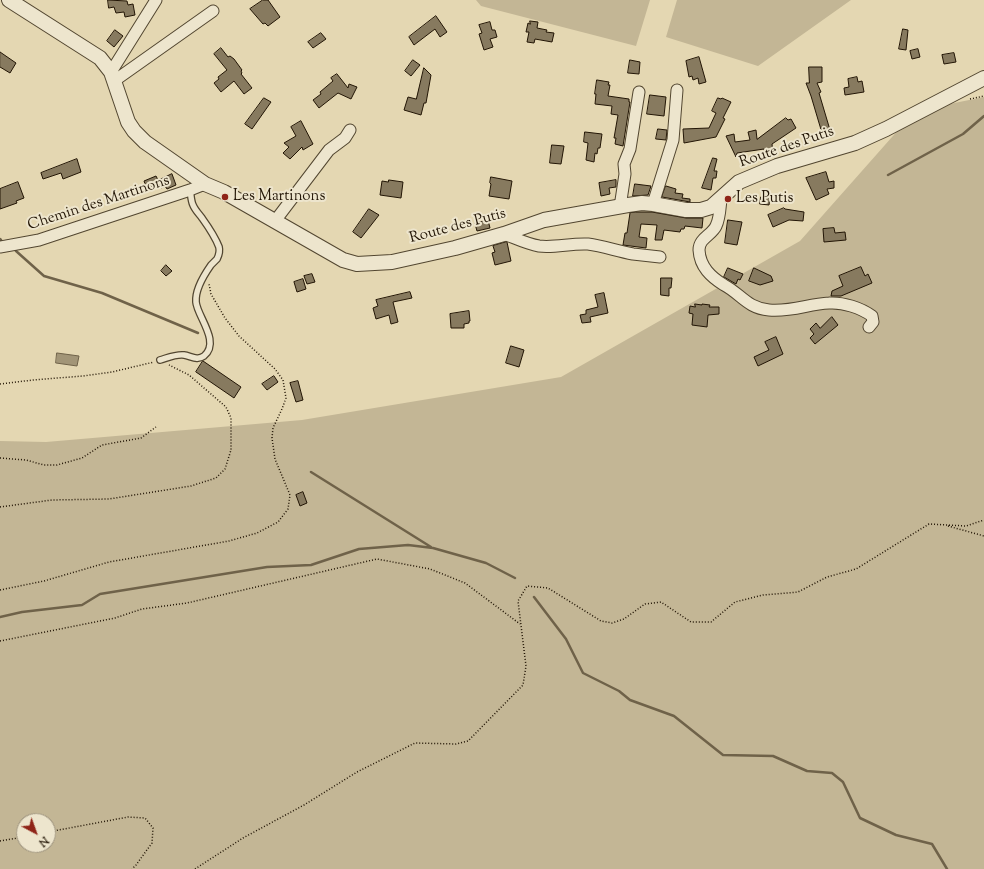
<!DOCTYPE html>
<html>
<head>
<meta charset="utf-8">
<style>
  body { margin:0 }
  #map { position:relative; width:984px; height:869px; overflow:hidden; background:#e4d7b2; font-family:"Sorts Mill Goudy",serif }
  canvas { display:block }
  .north { position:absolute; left:16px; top:813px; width:40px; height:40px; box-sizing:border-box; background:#ede5cd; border:1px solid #9c927d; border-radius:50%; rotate:139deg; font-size:11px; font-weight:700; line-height:16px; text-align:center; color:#221505 }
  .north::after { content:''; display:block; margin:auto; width:14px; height:18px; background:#8f2418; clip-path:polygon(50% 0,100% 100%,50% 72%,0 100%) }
</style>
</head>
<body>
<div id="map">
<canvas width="984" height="869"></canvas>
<div class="north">N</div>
</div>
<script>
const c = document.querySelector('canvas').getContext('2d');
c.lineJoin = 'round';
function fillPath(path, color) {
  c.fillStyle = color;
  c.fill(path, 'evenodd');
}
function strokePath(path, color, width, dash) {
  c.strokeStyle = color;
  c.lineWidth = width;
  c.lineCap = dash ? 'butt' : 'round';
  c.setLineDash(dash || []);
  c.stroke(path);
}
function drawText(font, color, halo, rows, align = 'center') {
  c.font = font + ' "Sorts Mill Goudy",serif';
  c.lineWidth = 4;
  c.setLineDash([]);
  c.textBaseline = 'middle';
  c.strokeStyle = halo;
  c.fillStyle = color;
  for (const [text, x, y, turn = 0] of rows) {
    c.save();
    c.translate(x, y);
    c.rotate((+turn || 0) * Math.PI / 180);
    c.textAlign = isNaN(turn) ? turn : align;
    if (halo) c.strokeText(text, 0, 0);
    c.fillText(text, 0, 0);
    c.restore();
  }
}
const green = new Path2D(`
  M476,0H650L636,46L481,6Z
  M677,0H851L758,66L666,37Z
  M984,97V869H0V441L46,442L302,420L561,377L800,241L915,111ZM24,821H48V845H24Z`);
const water = new Path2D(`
  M57,353L79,356L77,366L56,363Z`);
const stream = new Path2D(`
  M888,175L963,134L984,116
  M0,239L1,240
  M16,251L44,276L102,293L198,333
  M311,472L431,547
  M534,597L566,639L583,673L619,691L630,700L674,716L723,755L773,756L807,771L832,773L843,782L860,818L896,835L932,844L947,869
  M0,617L22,612L82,605L100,594L267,567L311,565L359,549L408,545L433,548L486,563L515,578`);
const building = new Path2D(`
  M108,0L127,1L128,5L133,4L135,15L125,17L124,12L116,13L114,7L109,8Z
  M263,0H268L280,17L268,26L265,23L263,24L250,9Z
  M436,16L447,32L440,37L435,29L414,45L409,37Z
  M530,21L538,22L537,28L547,30L546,32L554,33L552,42L535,39L534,43L527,42L529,32H526L528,23L530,24Z
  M490,22L492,30H495L497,37L490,39L493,47L484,50L479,34L482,33L479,25Z
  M903,29L908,30L906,50L899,49Z
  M115,30L123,36L114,47L107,41Z
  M321,33L326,39L313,48L308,42Z
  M221,48L228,57L230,56L234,59L242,70L241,71L242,73L241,74L252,88L244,94L234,81L221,92L214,83L219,79L218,77L227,70L214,54Z
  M918,49L920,57L912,59L910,51Z
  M0,52L16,63L10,73L0,67Z
  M954,53L956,62L944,64L942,55Z
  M699,57L706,82L699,84L698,78L693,80L692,76L689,77L686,61Z
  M413,60L420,65L411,76L405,71Z
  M630,60L640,62L639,74L628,73Z
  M809,67H822V82L817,83L821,92L819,93L830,130L822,133L811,96L806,83H809Z
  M424,68L431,75L426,103H424L421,115L404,110L408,97L416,99Z
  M337,74L348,88L349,84L357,87L351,99L338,93L319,108L313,100L321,94L320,92L333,81L331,78Z
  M857,77L858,82L862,81L864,92L845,95L844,88L849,87L848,79Z
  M597,80L609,82L608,85H610L608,96L629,99V102H630L623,146L615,144L616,138H614L618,115L611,114L612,106L595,104L596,94H595Z
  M650,95L666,97L664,116L647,114Z
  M264,98L271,102L252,129L245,124Z
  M718,98L721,99L722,98L731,102L723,118L725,119L716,137L684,143L683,129L709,128L716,113L712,111Z
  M786,118L788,120L791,119L796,128L772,144L773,154L765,155L764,149L737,153L736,157L726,136L734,134L735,142L750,140L748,132L756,130L757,139Z
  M301,121L313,144L303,150L302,147L290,159L283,153L289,147L284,143L296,136L291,127Z
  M658,129L667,130L666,140L656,139Z
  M585,132L602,134L600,148H598L597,154L595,153L594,162L586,160L588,143L584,142Z
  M552,145L564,146L561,164L550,163Z
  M713,158L717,159L714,171H717L716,178H713L711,190L702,188Z
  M77,159L81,172L63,179L61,173L43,179L41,173Z
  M826,172L829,182L834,181V188L827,189L829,194L816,200L806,178Z
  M172,174L176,185L167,189L165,186L161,188L159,184L147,189L144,181L156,176L158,180Z
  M491,177L512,181L509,199L489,196L491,184L490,183Z
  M389,180L403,182L401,198L380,195L382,181L388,182Z
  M616,180V187L609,188L610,194L601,196L599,183Z
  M18,182L24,198L16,201L17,203L0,209V189Z
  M635,184L651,186L648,195L633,196Z
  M666,186L676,189L675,193L683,194L682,198L690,199V202L662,197Z
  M761,197L770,198L769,205L760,204Z
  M784,208L785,209L804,212L803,221L789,220L773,227L768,215Z
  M369,209L379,215L361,238L353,232Z
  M636,212H652L686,218H703L702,228L685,226L684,229H681L680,232L664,230L662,240H655L657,225L641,224L639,237L647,238L646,248L623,245L625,233H627L630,213Z
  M488,220L490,228L477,231L475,224Z
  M728,220L742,222L737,245L725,243Z
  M834,228L835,233L845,232L846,240L824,242L823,229Z
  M507,242L511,261L495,265L492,253L495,252L493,246Z
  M166,265L172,271L166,276L161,271Z
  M861,267L865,276L868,274L872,283L841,296H831L832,291L843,286L839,276Z
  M728,268L743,274L740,280L738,279L736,284L724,277Z
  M754,268L771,276L773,281L760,285L749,281Z
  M312,274L315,282L307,284L304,276Z
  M661,278H672L671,288H669V296L661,295Z
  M303,279L306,289L297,292L294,282Z
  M410,292L412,298L393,302L398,322L391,324L389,315L376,319L373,308L378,306L376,300Z
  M604,293L608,313L590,317L591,322L582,323L580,315L586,314V310L598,307L595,295Z
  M695,304L702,305V304L710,305L709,307H719V314L708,315L707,327L692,325L693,314L689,313L690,306L695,307Z
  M469,311L470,321H469V323L464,324V328H451L450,314Z
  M832,317L838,325L815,344L810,338L814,334L810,329L816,323L820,328Z
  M776,337L783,354L758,366L754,357L769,350L765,342Z
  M511,346L524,350L519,367L506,363Z
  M203,361L241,387L234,398L196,372Z
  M274,376L278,382L267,390L262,384Z
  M298,381L303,400L296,402L290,383Z
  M303,492L307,503L300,506L296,495Z`);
const path = new Path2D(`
  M970,99L984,96
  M0,384L33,380L83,376L112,372L154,362
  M0,458L26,460L44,465H57L82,458L102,445L141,438L156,427
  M0,507L52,500L109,499L191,486L216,478L225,469L231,450V418L226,407L189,375L169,365
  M948,526L984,536
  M0,590L44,581L109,562L229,541L257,533L278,522L288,509L290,495L275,459L272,438L273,428L282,409L286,398L283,380L275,369L239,336L225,318L211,294L209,284
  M0,641L115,618L142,609L187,603L377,559L430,569L465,583L520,624
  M48,832L128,817L145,818L153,828L152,843L136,865L132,869
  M0,841L24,837
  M195,869L243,838L304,805L357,772L415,743L456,744L468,741L523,685L526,666L518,601L527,586L548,588L601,621L612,623L624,619L645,604L661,602L691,622H711L735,602L763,595L798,592L827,577L856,569L929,524L966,526L984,520`);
const service = new Path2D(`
  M160,360C167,358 176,354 184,355C191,356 197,361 204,356C221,342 197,316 196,302C195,290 204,275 211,265C213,263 215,261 217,259C219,255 220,251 219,247C216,239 207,225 202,218C199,214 195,210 193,205C191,201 191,195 190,190`);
const minor = new Path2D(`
  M111,72L156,0
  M114,81L213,11
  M721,199C720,207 720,218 716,226C712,235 699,238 699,250C700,267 711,277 724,285C741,294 747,308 769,310C792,312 808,304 829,303C843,302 861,308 872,316L873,322L869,327
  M653,204L673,140L677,90
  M620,207L625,174L624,164L630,149L639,92
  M275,221L329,150L345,138L350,130
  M504,234C515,238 527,244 539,246C555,248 571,243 588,244C603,246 617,251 633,254C642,255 651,256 660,257
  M0,247L39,240L190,190L205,184`);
const tertiary = new Path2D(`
  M9,0L100,58L111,72L128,122L134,131L145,142L205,184L224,192L343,260L357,264L392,262L455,248L504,234L544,220L628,205L642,203L653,204L686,210H701L711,207L739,182L777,166L855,143L886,129L984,78`);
const markers = [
  [225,197,4,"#8f2418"],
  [728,199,4,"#8f2418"]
];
const streetNames = [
  ["Route des Putis",787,148,-19],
  ["Chemin des Martinons",99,204,-18],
  ["Route des Putis",458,227,-15]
];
const poiNames = [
  ["Les Martinons",233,197],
  ["Les Putis",736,199]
];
fillPath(green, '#c3b695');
fillPath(water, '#a29577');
strokePath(water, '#6f6249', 1);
strokePath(stream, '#6f6249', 2.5);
fillPath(building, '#877a5f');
strokePath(building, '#221505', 1);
strokePath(service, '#524630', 8);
strokePath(minor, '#524630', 13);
strokePath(tertiary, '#524630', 16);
strokePath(path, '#221505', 1.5, [1, 2]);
strokePath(service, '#ede5cd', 5.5);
strokePath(minor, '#ede5cd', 11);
strokePath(tertiary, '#ede5cd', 14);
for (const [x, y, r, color] of markers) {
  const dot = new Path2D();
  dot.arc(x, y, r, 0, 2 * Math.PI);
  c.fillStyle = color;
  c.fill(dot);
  strokePath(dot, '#ede5cd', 1.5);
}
drawText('15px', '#221505', '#ede5cd', streetNames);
drawText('15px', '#221505', '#ede5cd', poiNames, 'left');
</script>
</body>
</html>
